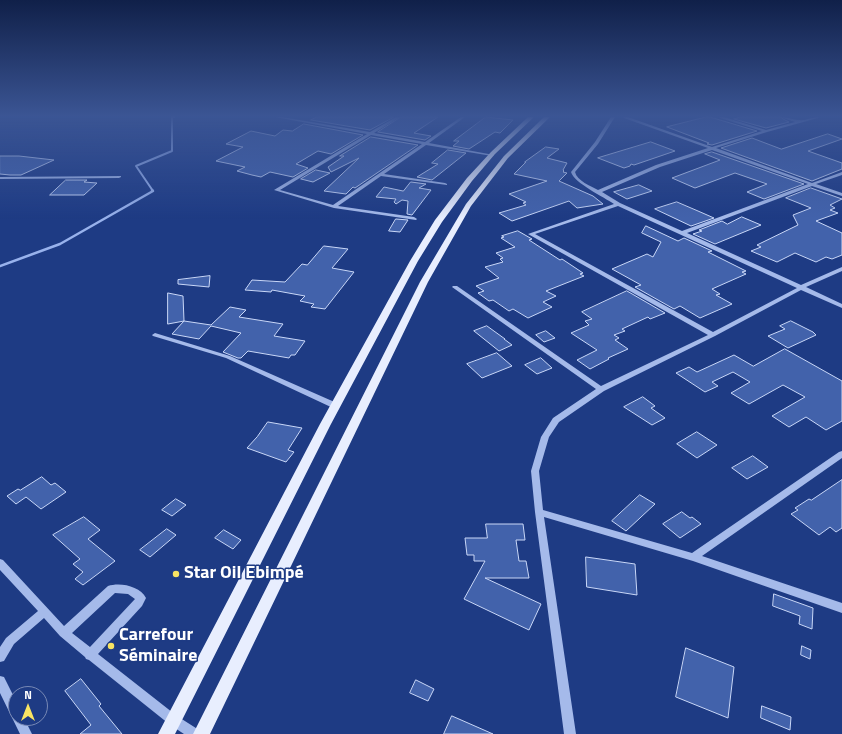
<!DOCTYPE html>
<html>
<head>
<meta charset="utf-8">
<style>
  body { margin:0 }
  #map { position:relative; width:842px; height:734px; overflow:hidden; background:#1e3b84; font-family:"Titillium Web",sans-serif }
  canvas { display:block }
  .north { position:absolute; left:8px; top:686px; width:40px; height:40px; box-sizing:border-box; background:#1e3b84; border:1px solid #7889b5; border-radius:50%; rotate:0deg; font-size:11px; font-weight:700; line-height:16px; text-align:center; color:#fff }
  .north::after { content:''; display:block; margin:auto; width:14px; height:18px; background:#f9e463; clip-path:polygon(50% 0,100% 100%,50% 72%,0 100%) }
</style>
</head>
<body>
<div id="map">
<canvas width="842" height="734"></canvas>
<div class="north">N</div>
</div>
<script>
const c = document.querySelector('canvas').getContext('2d');
c.lineJoin = 'round';
function strokePath(path, color, width, dash) {
  c.strokeStyle = color;
  c.lineWidth = width;
  c.lineCap = dash ? 'butt' : 'round';
  c.setLineDash(dash || []);
  c.stroke(path);
}
function fillPath(path, color) {
  c.fillStyle = color;
  c.fill(path, 'evenodd');
}
function drawText(font, color, halo, rows, align = 'center') {
  c.font = font + ' "Titillium Web",sans-serif';
  c.lineWidth = 3;
  c.setLineDash([]);
  c.textBaseline = 'middle';
  c.strokeStyle = halo;
  c.fillStyle = color;
  for (const [text, x, y, turn = 0] of rows) {
    c.save();
    c.translate(x, y);
    c.rotate((+turn || 0) * Math.PI / 180);
    c.textAlign = isNaN(turn) ? turn : align;
    if (halo) c.strokeText(text, 0, 0);
    c.fillText(text, 0, 0);
    c.restore();
  }
}
const streamFar1 = new Path2D(`
  M153,191L136,166L172,151V117H174`);
const stream = new Path2D(`
  M0,266L60,244L153,191L152,190`);
const building = new Path2D(`
  M317,117H394L370,130L311,120Z
  M401,117H438L414,133L431,136L425,140L378,132Z
  M486,117L513,120L500,133L495,132L469,149L453,146L459,141H454Z
  M706,117H710L757,131L712,145L707,144L709,143L667,127Z
  M741,117H781L783,119L789,122L766,128L734,119Z
  M304,124L363,135L331,154L318,151L296,164L308,168L293,177L270,172L261,177L252,175L237,171L245,167L216,161L243,147L226,144L251,131L275,136L283,130L292,131Z
  M828,134L842,139L808,151L842,163V169L812,181L721,148L752,138L781,149Z
  M371,137L418,145L355,188L353,187L346,194L324,191L359,158L331,172L328,167L344,156H340Z
  M651,142L675,151L634,165L631,164L630,166L624,168L598,158Z
  M546,147L559,149L547,158L567,163L563,170L564,171L563,172L567,173L559,181L593,196L603,204L577,208L569,201L512,221L499,213L526,205L523,203L526,202L509,194L547,181L514,174L526,162H525Z
  M448,150L466,153L432,180L417,177L438,164L432,163Z
  M712,152L804,184L764,199L747,192L767,184L735,173L695,188L672,178L720,160L705,154Z
  M0,156H19L54,160L21,175H10L0,174Z
  M316,170L330,173L313,182L301,179Z
  M66,180H87L84,182L97,183L84,195H50Z
  M411,182L426,184L419,188L431,190L412,215L407,214L408,201L402,200L396,204L394,202L396,199L376,197L384,187L403,191Z
  M639,185L652,191L627,199L614,192Z
  M811,188L842,199L830,205L835,208L830,210L838,213L816,221L842,233V255L832,259L826,257L816,262L795,253L777,262L751,251L761,247L757,245L798,225L793,215L811,208L786,198Z
  M677,202L698,211L714,218L691,226L655,209Z
  M742,217L761,225L715,244L693,234L702,231L699,230L722,221L727,224Z
  M396,219L408,220L400,232L389,231Z
  M646,226L678,241L684,238L712,251L708,252L746,271L742,272L746,274L712,289L720,294L716,295L732,304L700,318L680,306L674,309L635,287L641,285L612,269L647,254L653,257L661,242L642,233Z
  M518,231L532,239L529,240L560,260L562,259L583,273L580,274L584,276L546,291L556,296L543,302L552,307L528,318L513,309L509,311L493,300L489,301L478,293L484,291L476,286L499,278L485,267L503,262L500,259L503,258L496,253L515,247L501,238L504,237L502,236Z
  M324,246L348,249L332,268L354,272L325,309L311,307L314,304L300,301L305,296L272,290L271,292L245,290L252,280L285,282L302,264L307,265Z
  M210,276L209,287L178,284V280Z
  M627,291L665,313L650,319L648,317L622,329L625,331L614,335L619,338L615,340L628,349L608,358L609,359L590,369L577,360L597,350L571,333L589,325L585,321L592,319L582,312Z
  M168,293L183,296L184,321L211,325L230,307L246,310L239,317L283,324L274,336L305,341L295,355H291L289,358L248,351L241,358H238L223,352L241,333L211,326L199,339L172,334L184,321L168,324Z
  M791,321L813,332L816,335L788,348L768,336L785,329L780,326Z
  M487,326L505,339H504L512,345L499,351L474,331Z
  M546,331L555,338L544,342L536,335Z
  M785,349L842,381V421L826,430L806,417L789,427L772,416L805,397L783,385L749,404L731,393L750,382L733,372L712,382L718,386L705,392L676,373L689,367L697,372L734,355L753,366Z
  M497,353L512,366L482,378L467,364Z
  M541,358L552,368L537,374L525,365Z
  M643,397L655,406L651,408L665,418L652,425L624,407Z
  M268,422L302,428L288,450L294,452L286,462L247,448L257,437Z
  M697,432L717,445L697,458L677,444Z
  M753,456L768,467L747,479L732,468Z
  M42,477L51,485L55,483L66,492L41,509L26,497L16,504L7,496L18,489L20,490Z
  M842,480V528L836,532L830,527L819,535L791,514L798,510L795,508L809,499L811,500Z
  M640,495L655,504L626,531L612,521Z
  M176,499L186,505L172,516L162,510Z
  M682,512L690,518L692,517L701,524L680,538L663,524Z
  M84,517L100,530L88,539L115,561L83,585L75,579L83,572L73,564L80,559L53,535Z
  M486,524H523L525,540H516L519,561H526L529,578H485L541,604L529,630L464,599L485,561H474V555H467L465,538H487Z
  M167,529L176,535L150,557L140,550Z
  M224,530L241,540L233,549L215,538Z
  M586,557L635,564L637,595L587,587Z
  M774,594L813,608L812,629L799,624L800,616L773,606Z
  M802,646L811,650L810,659L801,655Z
  M686,648L734,667L728,718L676,697Z
  M81,679L101,704L99,706L122,734H80L91,725L65,691Z
  M416,680L434,689L428,701L410,693Z
  M762,706L791,717L790,730L761,718Z
  M452,716L493,734H444Z`);
const minor = new Path2D(`
  M275,117H282L370,132L396,117H400L374,133L425,142L461,117H465L429,143L494,155L492,156L426,145L384,174L445,183L447,184V185L381,176L338,206L414,217L417,219L416,220L334,208L274,190L367,134ZM371,135L422,144L333,205L280,190Z
  M611,117H615L598,144L575,172C577,181 591,186 598,190L656,165L708,148L624,118L623,117H628L712,147L762,131L720,118L719,117H724L766,130L795,122L783,118L782,117C788,117 793,120 799,120C805,121 812,117 819,117L818,118L767,132L716,148L812,183L842,172V175L816,184L842,193V196L812,186L687,233L801,285L842,267V271L806,287L842,304V308L801,290L715,336L604,391L559,422L549,437L539,471L543,510L692,553L839,452L842,451V458L702,556L842,603V613L693,561L544,517L576,734H564L535,512L531,471L541,437L553,418L596,389L452,287L453,286H457L601,386L708,335L528,234L614,204C604,197 574,183 571,172L595,142ZM712,150L808,184L682,231L620,203L602,192L660,167ZM618,206L797,288L713,332L535,234Z
  M121,176V177L119,178L0,179V177Z
  M155,333L230,356L339,404L340,406L336,408H333L226,358L153,336L152,335Z
  M0,559L3,560L64,626L108,586C120,582 140,586 146,598L142,606L98,654L177,716L199,730L201,734H184L169,724L89,660L86,659L85,657L60,636L44,618L14,644L4,661L0,662V647L6,638L38,611L0,570ZM115,593L128,594L135,599L90,647L72,633Z
  M0,676L4,677L16,701V718H24L32,734H20L0,693Z`);
const major = new Path2D(`
  M528,117H534L495,154L472,181L442,222L418,261L331,424L175,734H158L320,424L410,261L435,220L467,178L491,152Z
  M544,117H550L508,158L471,206L428,282L210,734H193L420,282L466,204L504,156Z`);
const markers = [
  [176,574,4,"#f9e463"],
  [111,646,4,"#f9e463"]
];
const nearPoinames = [
  ["Star Oil Ebimpé",184,574],
  ["Carrefour",119,636],
  ["Séminaire",119,657]
];
strokePath(streamFar1, '#98b2ec', 2);
strokePath(stream, '#98b2ec', 2.5);
fillPath(building, '#4262ab');
strokePath(building, '#c9d7f7', 1);
fillPath(minor, '#a5baea');
fillPath(major, '#e8eefe');
const sky = c.createLinearGradient(0, 0, 0, 219);
sky.addColorStop(0, '#102049');
sky.addColorStop(0.53, '#3b5594');
sky.addColorStop(1, '#3b559400');
c.fillStyle = sky;
c.fillRect(0, 0, 842, 219);
for (const [x, y, r, color] of markers) {
  const dot = new Path2D();
  dot.arc(x, y, r, 0, 2 * Math.PI);
  c.fillStyle = color;
  c.fill(dot);
  strokePath(dot, '#1e3b84', 1.5);
}
drawText('bold 18px', '#fff', '#1e3b84', nearPoinames, 'left');
</script>
</body>
</html>
